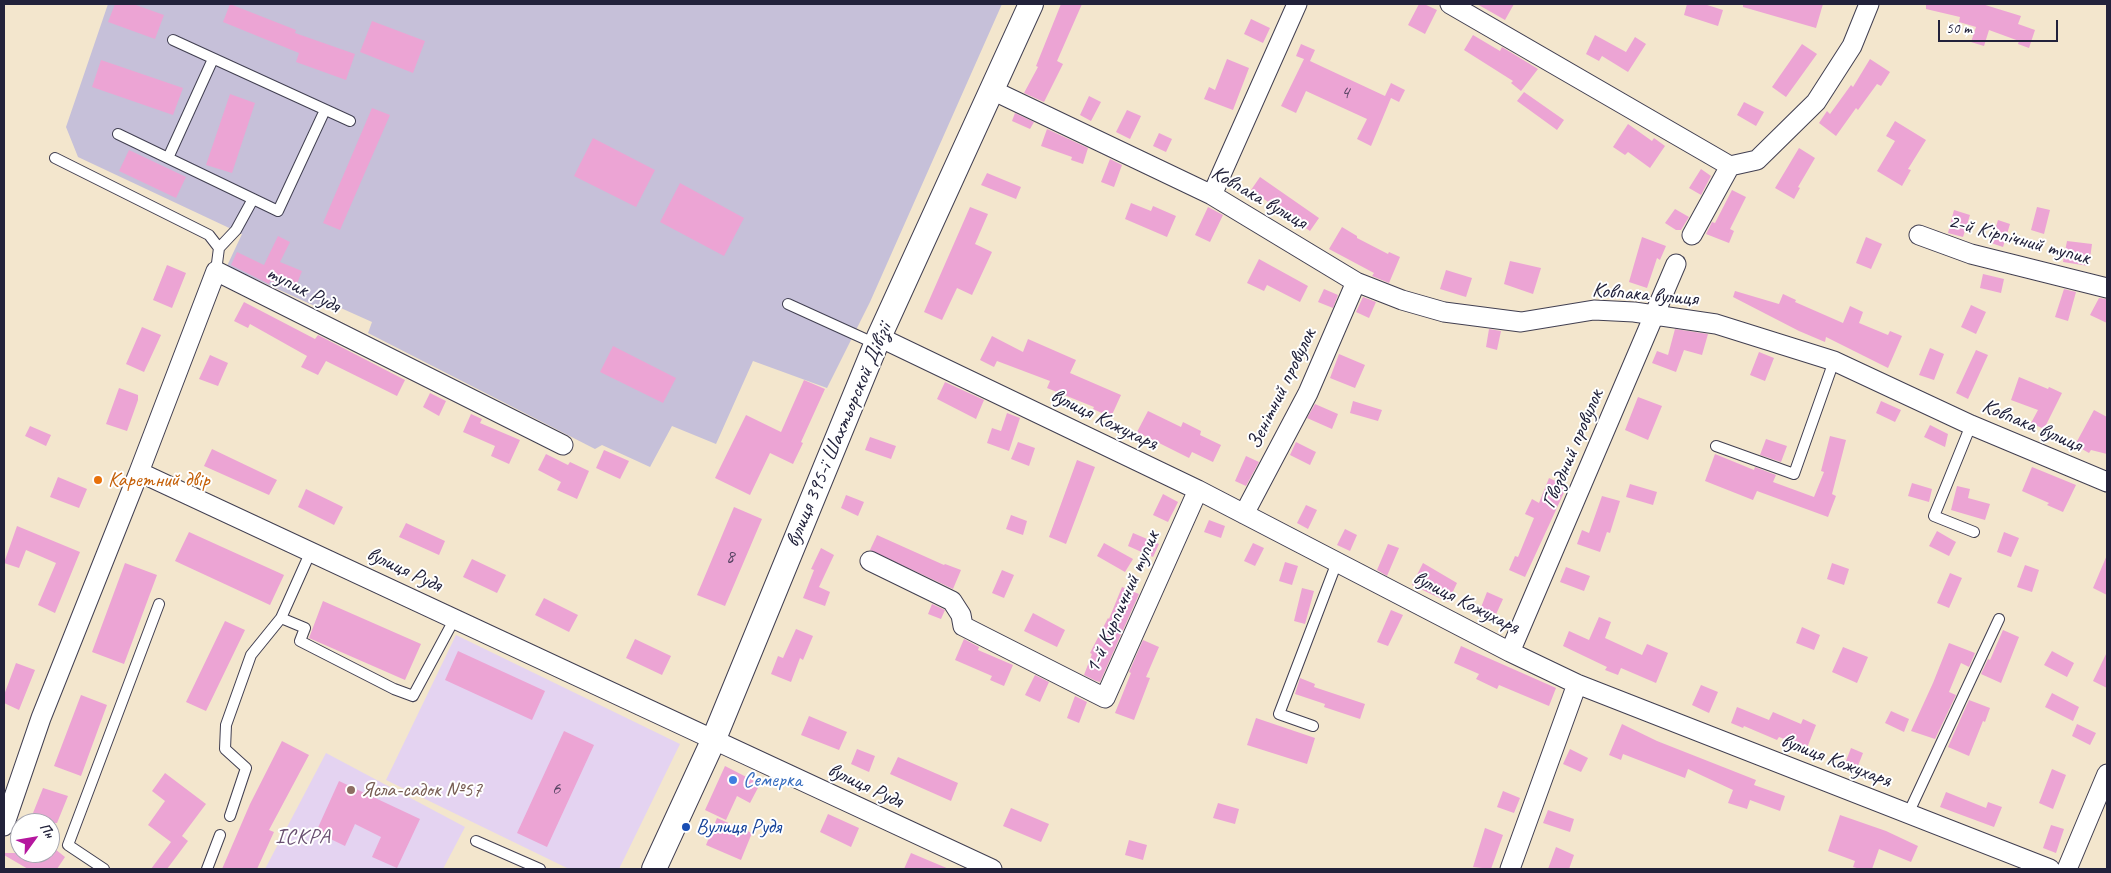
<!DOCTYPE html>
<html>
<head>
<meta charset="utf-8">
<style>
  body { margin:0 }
  #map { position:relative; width:2111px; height:873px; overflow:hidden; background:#f3e6cd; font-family:Caveat,sans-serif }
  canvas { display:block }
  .frame { position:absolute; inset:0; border:5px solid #22223b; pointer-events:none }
  .north { position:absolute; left:10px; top:813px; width:50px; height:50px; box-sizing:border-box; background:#fff; border:1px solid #a7a7b1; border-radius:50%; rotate:58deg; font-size:14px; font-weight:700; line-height:20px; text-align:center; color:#22223b }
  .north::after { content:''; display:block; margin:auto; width:18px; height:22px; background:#b5179e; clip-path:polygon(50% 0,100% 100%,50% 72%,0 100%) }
  .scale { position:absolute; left:1938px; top:20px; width:120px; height:22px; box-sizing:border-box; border:2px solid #22223b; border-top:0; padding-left:6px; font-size:15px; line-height:18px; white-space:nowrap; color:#22223b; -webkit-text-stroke:4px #fff; paint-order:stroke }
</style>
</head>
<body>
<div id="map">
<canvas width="2111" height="873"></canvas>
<div class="frame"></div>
<div class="north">Пн</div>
<div class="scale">50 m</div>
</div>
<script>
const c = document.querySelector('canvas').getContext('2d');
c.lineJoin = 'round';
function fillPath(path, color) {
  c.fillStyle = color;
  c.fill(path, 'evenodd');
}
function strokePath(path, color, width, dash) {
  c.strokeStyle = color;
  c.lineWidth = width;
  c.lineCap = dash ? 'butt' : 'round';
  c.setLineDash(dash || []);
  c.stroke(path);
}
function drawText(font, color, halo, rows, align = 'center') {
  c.font = font + ' Caveat,sans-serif';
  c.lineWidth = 4;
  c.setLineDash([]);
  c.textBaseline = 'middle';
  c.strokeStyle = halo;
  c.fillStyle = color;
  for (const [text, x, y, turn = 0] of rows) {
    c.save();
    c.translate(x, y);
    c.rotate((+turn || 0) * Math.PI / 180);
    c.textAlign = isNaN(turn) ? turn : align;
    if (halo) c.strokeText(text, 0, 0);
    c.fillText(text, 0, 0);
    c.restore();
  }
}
const built = new Path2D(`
  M456,635L680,744L619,869H569L386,780Z
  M326,753L465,827L443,869H265Z`);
const industrial = new Path2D(`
  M108,4H1002L870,302L827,388L753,361L716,444L672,426L650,467L602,445L595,449L368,333L372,322L323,300L319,308L227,266L242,234L78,157L66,127Z`);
const building = new Path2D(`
  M115,4H133L164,15L155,39L108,22Z
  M230,4L296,30L295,33L355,54L346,80L296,62L299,53L223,22Z
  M1061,4H1082L1057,61L1063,64L1044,102L1024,93L1038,67L1036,66Z
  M1419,4H1424L1437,10L1425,34L1408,25Z
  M1477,4H1514L1505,20Z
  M1687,4H1704L1723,10L1718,26L1684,15Z
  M1743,4H1823L1816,28L1743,7Z
  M1926,4H1982L2021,16L2018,24L2035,30L2029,48L2018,44L2019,41L1989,30L1984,46L1971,42L1976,27L1959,22L1960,17L1926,9Z
  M1251,19L1270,28L1263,43L1244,34Z
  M372,21L425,41L413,73L360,52Z
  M1473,35L1500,51L1502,47L1538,69L1521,91L1511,83L1513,81L1464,50Z
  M1595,35L1626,52L1635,37L1646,44L1628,72L1602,56L1599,61L1586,54Z
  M1301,44L1315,50L1310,61L1385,96L1391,83L1405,90L1399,102L1391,98L1371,146L1357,139L1367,119L1306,91L1296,113L1281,106L1304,59L1296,56Z
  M1802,44L1817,54L1786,97L1772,87Z
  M1227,59L1249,68L1233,110L1204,99L1209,87L1215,90Z
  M1870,59L1890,72L1881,86L1877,84L1858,110L1856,108L1836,136L1819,123L1827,111L1830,114L1851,85L1853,87Z
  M101,60L183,88L173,115L92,87Z
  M1524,92L1564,120L1557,130L1517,101Z
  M230,94L255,103L232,173L206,165Z
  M1089,96L1101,102L1091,121L1080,115Z
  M1744,102L1764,112L1756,126L1737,115Z
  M372,108L390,115L340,230L323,223Z
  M1127,110L1141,116L1130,139L1116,132Z
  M1015,113L1034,122L1030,129L1012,121Z
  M1895,121L1926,140L1908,169L1911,170L1902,186L1877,171L1895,141L1886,136Z
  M1628,124L1652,141L1654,138L1665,146L1650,168L1628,152L1625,155L1613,147Z
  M1047,129L1088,148L1083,164L1071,160L1072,157L1041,146Z
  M1159,133L1172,139L1166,152L1153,146Z
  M593,138L655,170L636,207L574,176Z
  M1799,148L1815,158L1798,187L1800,188L1794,199L1775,188Z
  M129,150L186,177L176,198L119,171Z
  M1110,159L1122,165L1114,187L1101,182Z
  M1701,169L1711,176L1701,195L1689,188Z
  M987,173L1021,187L1016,199L981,185Z
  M1260,177L1319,218L1310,231L1251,190Z
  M680,183L744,218L724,256L660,222Z
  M1732,190L1746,197L1730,229L1734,231L1729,243L1706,234L1712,222L1715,223Z
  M1131,203L1151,211L1153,206L1176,216L1167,237L1125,219Z
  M970,207L988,214L975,244L992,252L972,295L957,288L942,320L924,312Z
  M1208,207L1223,215L1210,242L1195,235Z
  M2037,207L2050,210L2044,234L2031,230Z
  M1675,209L1689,217L1681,230H1676L1665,223Z
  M1954,210L1970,215L1963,237L1948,233Z
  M1998,220L2010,224L2003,247L1991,243Z
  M1342,227L1357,236V238L1388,254L1389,252L1400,257L1389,283L1372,276L1374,273L1329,249Z
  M278,236L290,242L280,262L302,271L294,291L270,281L269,284L231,265L237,252L264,265Z
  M1642,237L1666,246L1660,260L1657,258L1647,288L1629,282Z
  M1866,237L1882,244L1871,269L1856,263Z
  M2067,241L2092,244L2089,266L2063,262Z
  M1259,259L1308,286L1300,302L1267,285L1264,291L1247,283Z
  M1510,261L1541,268L1533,294L1504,284Z
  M167,265L186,273L172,308L153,300Z
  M1446,270L1472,278L1466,297L1440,289Z
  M1983,274L2004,279L2001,293L1980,288Z
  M1324,289L1338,295L1333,308L1318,302Z
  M2064,289L2076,292L2068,321L2055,317Z
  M1735,291L1779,304L1783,294L1796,300L1795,302L1843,323L1850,306L1863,312L1859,323L1888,335L1890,331L1902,336L1888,368L1826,337L1825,342L1799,331L1733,297Z
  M1363,297L1376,302L1369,318L1356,312Z
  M2099,298L2107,299V323L2090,315Z
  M244,302L315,339L318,335L405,380L397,396L326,361L318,375L301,367L307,356L250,324L248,328L234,321Z
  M1971,305L1986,312L1976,334L1961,327Z
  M142,327L161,335L144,372L126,364Z
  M1489,329L1501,331L1497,350L1486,347Z
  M1675,329L1708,334L1702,355L1684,350L1676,372L1652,363L1657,351L1668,355Z
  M992,336L1023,352L1028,339L1076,360L1070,373L1121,395L1111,417L1093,409L1094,407L1047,388L1050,381L997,361L994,367L980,360Z
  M613,346L676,378L663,403L600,372Z
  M1930,348L1944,354L1934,380L1919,375Z
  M1976,350L1988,355L1968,399L1956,393Z
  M1759,352L1774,358L1765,381L1750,375Z
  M1339,354L1365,365L1355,388L1330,378Z
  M210,355L228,363L218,386L199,379Z
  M2019,377L2048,389L2049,387L2062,393L2044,429L2031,423L2038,410L2011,400Z
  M804,380L825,389L801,442L803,443L793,464L770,453L750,495L715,478L746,415L781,432Z
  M945,382L984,400L976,419L937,399Z
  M119,388L138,395V400L127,431L106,424Z
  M430,393L446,401L439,416L423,407Z
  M1638,397L1662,406L1648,440L1625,430Z
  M1353,401L1382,410L1378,421L1350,413Z
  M1881,401L1901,410L1895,422L1876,413Z
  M1315,404L1338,414L1332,429L1307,418Z
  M2094,410L2107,417V454L2091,450L2089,453L2075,445Z
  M1148,411L1181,427L1183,422L1201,431L1200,435L1221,445L1213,462L1192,452L1189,458L1137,432Z
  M1007,413L1020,418L1009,451L987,443L992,428L1001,431Z
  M471,414L482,419L480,423L520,440L509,464L491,456L495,446L463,432Z
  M1930,425L1948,434L1945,447L1924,437Z
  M30,426L51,435L46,446L25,436Z
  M1830,436L1846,440L1832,494L1836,496L1828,517L1757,491L1753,500L1705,481L1715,454L1754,470L1755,467L1776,475L1773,482L1814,497L1824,472L1821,471Z
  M870,437L896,446L891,459L865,450Z
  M1766,439L1787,446L1781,462L1760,455Z
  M1018,442L1035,448L1029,466L1011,459Z
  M1296,442L1316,452L1310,465L1290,455Z
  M212,449L277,480L269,495L204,466Z
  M604,450L629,461L620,479L596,468Z
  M546,454L568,465L570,462L589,471L577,499L557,490L561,482L538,470Z
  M1246,456L1259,462L1246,486L1235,481Z
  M1077,460L1095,467L1066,544L1049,537Z
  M2032,467L2076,485L2063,512L2047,505L2049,503L2022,491Z
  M58,477L87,489L79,508L50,497Z
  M1549,478L1567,486L1525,577L1509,570L1515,556L1518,557L1534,518L1525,514L1532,499L1539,503Z
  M1912,483L1932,489L1929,502L1908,496Z
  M1630,484L1657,492L1653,505L1626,497Z
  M1957,486L1970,489L1968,498L1990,504L1985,520L1951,510Z
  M306,489L343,507L334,525L298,507Z
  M1163,494L1178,502L1168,522L1153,515Z
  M846,495L864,502L858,516L841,508Z
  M1602,496L1620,501L1610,533L1607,532L1600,552L1577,544L1582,530L1589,533Z
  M1306,505L1317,510L1308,529L1297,523Z
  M734,507L762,519L725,606L697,595Z
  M1011,515L1027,521L1023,535L1006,529Z
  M1209,520L1225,526L1221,538L1204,532Z
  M406,523L445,541L439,555L399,537Z
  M17,526L80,552L55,613L38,605L56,563L26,550L19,568L4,563Z
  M1345,529L1357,535L1350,551L1337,545Z
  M1937,531L1956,542L1949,556L1929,546Z
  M189,532L284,575L270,605L175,561Z
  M2004,532L2019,538L2011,557L1997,552Z
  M1133,533L1159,544L1153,557L1128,546Z
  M877,535L944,565L945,564L961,570L953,589L870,550Z
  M1104,543L1133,559L1125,572L1097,556Z
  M1253,543L1264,548L1255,566L1244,561Z
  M1388,544L1399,548L1387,576L1377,570Z
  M821,548L834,555L819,587L830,592L825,606L803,598L814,570L811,569Z
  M2107,555V595L2093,588Z
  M472,559L506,575L497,593L463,577Z
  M1285,562L1298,566L1292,585L1279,581Z
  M125,563L157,575L124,664L92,652Z
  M1423,563L1457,583L1448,602L1412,585Z
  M1832,563L1849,569L1844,585L1827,579Z
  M2025,565L2039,570L2032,592L2017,587Z
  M1566,567L1590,576L1584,591L1560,582Z
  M1002,570L1014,575L1004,598L992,593Z
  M1950,573L1962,578L1949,608L1937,603Z
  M1122,587L1139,594L1100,682L1096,681L1084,675L1092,654L1090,653L1108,618L1109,619Z
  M1302,588L1314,591L1305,624L1294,621Z
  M1487,592L1503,599L1493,621L1478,615Z
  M544,598L578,615L569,632L535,615Z
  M323,601L421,644L405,680L309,638Z
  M932,604L945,610L941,619L928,614Z
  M1391,610L1403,615L1388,646L1377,642Z
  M1033,613L1065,630L1057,647L1024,631Z
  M1599,617L1611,622L1605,638L1642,655L1647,644L1668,653L1656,683L1621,668L1618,675L1605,670L1607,667L1563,646L1569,631L1589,640Z
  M225,621L245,630L206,711L186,702Z
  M1802,627L1820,635L1814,650L1796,643Z
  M796,629L813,636L803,660L800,658L791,682L771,674L778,656L783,658Z
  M2003,630L2019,637L2001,683L1981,674L1988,659L1990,660Z
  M635,639L671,656L662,675L626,658Z
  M964,639L979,647L978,650L1013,665L1004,686L990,680L992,676L955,660Z
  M1143,640L1159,647L1146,677L1150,678L1134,720L1115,713L1131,673L1129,672Z
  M1949,643L1975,653L1969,667L1961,663L1949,692L1956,695L1935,739L1911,731L1933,683Z
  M1461,646L1556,688L1549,706L1499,685L1497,689L1476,679L1479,674L1454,663Z
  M1843,647L1868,657L1857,683L1832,672Z
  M458,651L545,691L532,720L445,680Z
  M2052,651L2074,663L2067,677L2044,665Z
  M2107,652V688L2093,681Z
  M16,663L35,670L19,710L4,703V695Z
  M1035,675L1049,682L1040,702L1025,695Z
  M1300,678L1315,684L1314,687L1365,704L1360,719L1324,707L1325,704L1295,694Z
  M1701,685L1718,692L1709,713L1692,705Z
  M2052,693L2079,707L2073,721L2045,707Z
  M81,695L107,705L81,776L54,766Z
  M1075,696L1087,702L1079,723L1067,718Z
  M1969,700L1990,708L1985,722L1983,721L1969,756L1948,747Z
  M1737,707L1769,720L1773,712L1801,724L1803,719L1816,725L1807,748L1779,737L1777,740L1744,726L1743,728L1731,723Z
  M1891,711L1909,719L1904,732L1885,723Z
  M809,716L847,732L839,750L801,735Z
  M1256,718L1315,738L1307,764L1247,745Z
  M1622,724L1657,741L1756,780L1754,785L1785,796L1780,811L1750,800L1747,809L1728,803L1733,790L1688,769L1685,778L1623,754L1621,760L1609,755Z
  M2077,724L2096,733L2090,745L2072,736Z
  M564,731L594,745L547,847L517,833Z
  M282,741L309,755L269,830L274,832L257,869H222L250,804Z
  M1851,748L1863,753L1856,771L1844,766Z
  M857,749L875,756L869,772L851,764Z
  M1570,749L1588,758L1581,772L1563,764Z
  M898,757L958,783L951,801L890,774Z
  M725,766L760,784L750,803L737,796L726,820L705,810Z
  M2052,769L2066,775L2053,809L2039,803Z
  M165,773L206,804L182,836L188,841L167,869H151L171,842L148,825L165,801L152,791Z
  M339,781L420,819L397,868L372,857L381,837L355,824L345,846L316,832Z
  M43,788L68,796L57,823H29Z
  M1503,791L1520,798L1514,813L1497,807Z
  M1946,792L1986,808L1988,802L2002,807L1994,827L1940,807Z
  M1218,803L1239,809L1235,824L1213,818Z
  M1011,808L1049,824L1041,842L1003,826Z
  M1548,810L1574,819L1570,832L1543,823Z
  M828,814L859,828L851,847L820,832Z
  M1840,815L1886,831L1918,846L1911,862L1879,849L1872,869H1860L1853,867L1855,861L1828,851Z
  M717,818L752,833L741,860L706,845Z
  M2051,825L2064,829L2056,853L2043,848Z
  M1485,828L1503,835L1491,869L1473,867Z
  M1129,840L1147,845L1143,860L1125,855Z
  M50,845L65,857L57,869H28L4,855V853H50Z
  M1556,847L1574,855L1569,869H1548Z
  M911,853L949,869H904Z`);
const service = new Path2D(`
  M173,40L350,121
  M118,134L278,211L325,110
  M55,158L209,235L219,248L216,271
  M168,158L213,59
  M219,248L236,230L253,199
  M788,304L876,344
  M1971,425L1934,516L1974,532
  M1716,446L1794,474L1834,361
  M281,618L305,628L300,641L394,689L413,696L455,618
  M1313,726L1279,714L1337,562
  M1908,814L1999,619
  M230,816L246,768L225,749L226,725L251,655L281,618L311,551
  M476,841L540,869
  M104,869L68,845L159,604
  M207,869L220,835`);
const minor = new Path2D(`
  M1450,4L1730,166
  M992,90L1212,195L1356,282L1402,300L1444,312L1521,322L1594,310L1634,312L1716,324L1834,361L1971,425L2107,482
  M1212,195L1297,4
  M1692,235L1730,166L1757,160L1816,102L1852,46L1869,4
  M1919,235L1971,254L2107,288
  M879,337L1198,490L1510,652L1577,684L2050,869
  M139,472L216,271L563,445
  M1244,514L1308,393L1356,282
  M870,561L952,601L961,615L963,626L1105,698L1198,490
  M1510,652L1676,264
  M4,826L41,718L139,472C424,602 707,738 992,869
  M1510,869L1577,684
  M2067,869L2107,774`);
const tertiary = new Path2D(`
  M654,869L713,741L879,337L1031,4`);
const markers = [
  [98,480,5,"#e8710a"],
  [733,780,5,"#3f7fe0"],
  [351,790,5,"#8d6e63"],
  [686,827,5,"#1a4fb4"]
];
const numberNames = [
  ["4",1345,93],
  ["8",730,557],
  ["6",556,789]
];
const streetNames = [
  ["Ковпака вулиця",1259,198,30],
  ["2-й Кірпічний тупик",2019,240,15],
  ["тупик Рудя",303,290,27],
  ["Ковпака вулиця",1645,295,5],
  ["Зенітний провулок",1282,389,-64],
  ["вулиця Кожухаря",1104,420,26],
  ["Ковпака вулиця",2032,426,23],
  ["вулиця 395-ї Шахтьорской Дівізіі",839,435,-67],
  ["Гвоздний провулок",1573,449,-67],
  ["вулиця Рудя",404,570,25],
  ["1-й Кирпичний тупик",1123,602,-66],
  ["вулиця Кожухаря",1466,603,27],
  ["вулиця Кожухаря",1836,761,21],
  ["вулиця Рудя",865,786,25]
];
const foodNames = [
  ["Каретний двір",108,480]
];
const shopNames = [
  ["Семерка",743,780]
];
const educationNames = [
  ["Ясла-садок №57",361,790]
];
const transitNames = [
  ["Вулиця Рудя",696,827]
];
const neighbourhoodNames = [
  ["ІСКРА",303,837]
];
fillPath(built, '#e4d3f1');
fillPath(industrial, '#c6c0d9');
fillPath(building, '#eca4d4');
strokePath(service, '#413f51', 12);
strokePath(minor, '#413f51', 21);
strokePath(tertiary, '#413f51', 26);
strokePath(service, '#fff', 10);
strokePath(minor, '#fff', 19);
strokePath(tertiary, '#fff', 24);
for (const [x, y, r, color] of markers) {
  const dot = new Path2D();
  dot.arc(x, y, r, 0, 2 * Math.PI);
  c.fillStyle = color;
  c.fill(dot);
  strokePath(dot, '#fff', 2);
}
drawText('19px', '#544261', null, numberNames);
drawText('21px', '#22223b', '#fff', streetNames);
drawText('21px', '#c56008', '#fff', foodNames, 'left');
drawText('21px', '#366cbe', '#fff', shopNames, 'left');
drawText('21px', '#785e54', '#fff', educationNames, 'left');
drawText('21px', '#164399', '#fff', transitNames, 'left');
c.letterSpacing = '1px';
drawText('22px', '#695071', '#fff', neighbourhoodNames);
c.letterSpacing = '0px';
</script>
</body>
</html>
